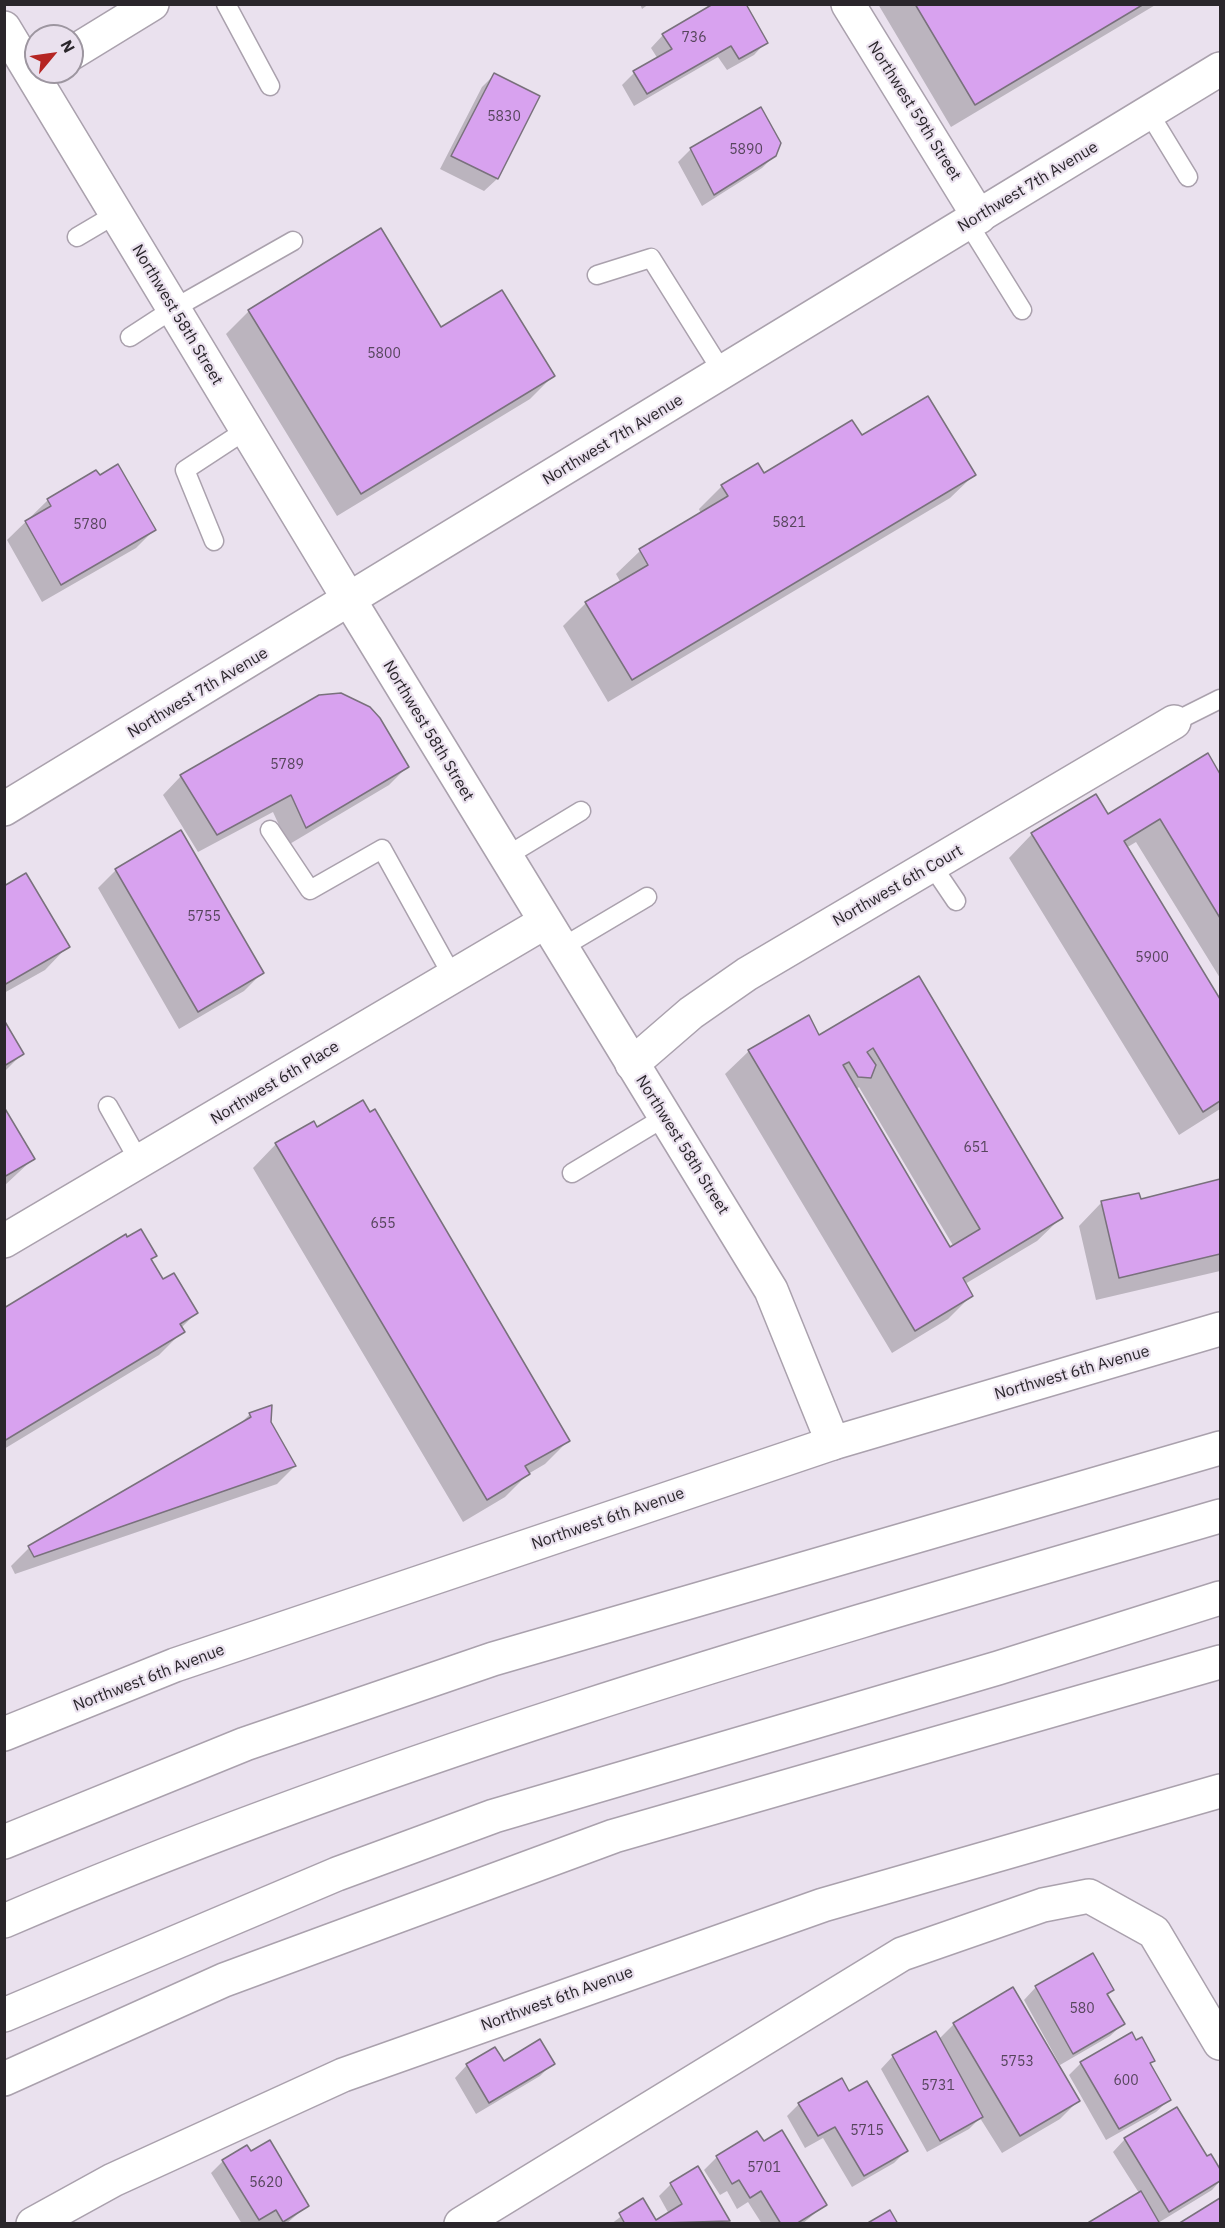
<!DOCTYPE html>
<html>
<head>
<meta charset="utf-8">
<style>
  body { margin:0 }
  #map { position:relative; width:1225px; height:2228px; overflow:hidden; background:#eae1ee; font-family:"IBM Plex Sans",sans-serif }
  canvas { display:block }
  .frame { position:absolute; inset:0; border:6px solid #2a262b; pointer-events:none }
  .north { position:absolute; left:24px; top:24px; width:60px; height:60px; box-sizing:border-box; background:#eae1ee; border:2px solid #9d96a0; border-radius:50%; rotate:61deg; font-size:16px; font-weight:700; line-height:24px; text-align:center; color:#2a262b }
  .north::after { content:''; display:block; margin:auto; width:21px; height:27px; background:#b52523; clip-path:polygon(50% 0,100% 100%,50% 72%,0 100%) }
</style>
</head>
<body>
<div id="map">
<canvas width="1225" height="2228"></canvas>
<div class="frame"></div>
<div class="north">N</div>
</div>
<script>
const c = document.querySelector('canvas').getContext('2d');
c.lineJoin = 'round';
function fillPath(path, color) {
  c.fillStyle = color;
  c.fill(path, 'evenodd');
}
function strokePath(path, color, width, dash) {
  c.strokeStyle = color;
  c.lineWidth = width;
  c.lineCap = dash ? 'butt' : 'round';
  c.setLineDash(dash || []);
  c.stroke(path);
}
function drawText(font, color, halo, rows, align = 'center') {
  c.font = font + ' "IBM Plex Sans",sans-serif';
  c.lineWidth = 4.5;
  c.setLineDash([]);
  c.textBaseline = 'middle';
  c.strokeStyle = halo;
  c.fillStyle = color;
  for (const [text, x, y, turn = 0] of rows) {
    c.save();
    c.translate(x, y);
    c.rotate((+turn || 0) * Math.PI / 180);
    c.textAlign = isNaN(turn) ? turn : align;
    if (halo) c.strokeText(text, 0, 0);
    c.fillText(text, 0, 0);
    c.restore();
  }
}
const shadow = new Path2D(`
  M640,4H649L642,9Z
  M878,4H1157L951,127Z
  M663,35L766,42L754,55L727,70L718,57L634,106L622,85L634,73L658,59L651,48Z
  M494,75L538,97L497,179L484,191L440,169L482,87Z
  M691,149L775,155L762,168L702,206L678,162Z
  M249,311L441,329L553,376L530,399L337,516L226,334Z
  M861,437L974,475L950,498L608,702L563,626L586,603L621,583L616,574L640,551L701,514L699,509L722,486L763,475Z
  M48,500L154,530L136,548L42,602L7,540Z
  M319,696L407,767L389,785L288,845L273,812L198,852L163,795L181,776Z
  M1207,755L1220,777V978L1136,842L1126,848L1220,1001V1109L1179,1135L1009,858L1032,834L1108,816Z
  M116,870L262,973L244,991L179,1029L98,888Z
  M4,888L68,946L45,970L4,993Z
  M918,978L1061,1218L1037,1241L965,1284L971,1296L948,1319L892,1353L725,1074L749,1051L818,1037ZM859,1087L954,1247L949,1249L856,1090Z
  M4,1023L22,1054L4,1072Z
  M4,1110L33,1159L4,1186Z
  M276,1144L568,1441L545,1464L528,1474L505,1497L463,1522L253,1168Z
  M1220,1180V1271L1096,1300L1079,1226L1102,1202L1140,1201Z
  M155,1256L150,1261L163,1281L196,1313L181,1328L183,1331L159,1355L4,1449V1310Z
  M250,1414L269,1423L295,1466L277,1484L15,1574L11,1566L29,1548L237,1427Z
  M1036,1987L1112,1990L1107,1996L1123,2024L1110,2036L1060,2065L1024,2000Z
  M954,2024L1078,2101L1060,2119L1002,2153L980,2118L969,2129L927,2152L881,2069L893,2056L939,2039Z
  M1136,2042L1153,2060L1149,2064L1169,2100L1156,2112L1106,2140L1069,2075L1081,2063Z
  M494,2049L503,2063H553L540,2076L476,2114L455,2078L467,2065Z
  M799,2104L906,2151L894,2163L852,2187L823,2138L805,2148L787,2116Z
  M757,2133L763,2143L825,2205L802,2224H762L748,2202L737,2209L727,2191L720,2195L704,2170L717,2157Z
  M1125,2139L1206,2158L1210,2156L1220,2172V2181L1212,2190L1158,2223L1113,2152Z
  M250,2153L308,2205L286,2224H242L211,2173L223,2161Z
  M697,2169L728,2221L726,2224H611L643,2200L656,2222L669,2214L659,2196L671,2184Z`);
const building = new Path2D(`
  M713,4H746L768,43L739,59L731,46L647,94L633,71L672,49L662,34Z
  M915,4H1144L975,105Z
  M494,73L540,96L498,179L451,156Z
  M761,107L781,143L776,156L714,195L690,148Z
  M381,228L441,327L502,290L555,376L361,494L248,310Z
  M928,396L976,475L632,680L585,602L648,565L639,549L728,496L721,485L758,463L764,473L852,420L862,435Z
  M118,464L156,530L61,585L25,521L51,506L47,499L96,470L100,475Z
  M341,693L370,707L380,718L409,767L306,828L291,795L217,835L180,775L319,695Z
  M1208,753L1220,774V918L1160,819L1124,841L1220,999V1101L1203,1112L1031,833L1096,794L1108,814Z
  M181,830L264,973L198,1012L115,869Z
  M26,873L70,947L4,985V886Z
  M919,976L1063,1218L963,1278L973,1296L915,1331L748,1050L809,1015L819,1035ZM873,1048L980,1229L950,1247L843,1065L849,1062L858,1077L871,1078L876,1065L867,1052Z
  M4,1020L24,1054L4,1066Z
  M363,1100L370,1112L375,1109L570,1441L525,1466L530,1474L487,1500L275,1143L314,1121L317,1127Z
  M4,1107L35,1159L4,1177Z
  M1220,1179V1254L1119,1278L1101,1201L1139,1193L1141,1199Z
  M141,1229L157,1256L151,1259L163,1279L174,1273L198,1313L180,1324L185,1332L4,1441V1308L126,1234L127,1237Z
  M272,1405L271,1422L296,1466L34,1557L28,1546L251,1417L249,1413Z
  M1093,1953L1114,1990L1107,1994L1125,2024L1073,2054L1035,1986Z
  M1013,1987L1080,2101L1020,2136L953,2023Z
  M936,2031L983,2117L940,2141L892,2055Z
  M1132,2032L1136,2040L1142,2037L1155,2061L1150,2063L1171,2100L1119,2129L1080,2062Z
  M540,2039L555,2064L489,2103L466,2064L495,2047L504,2061Z
  M842,2078L849,2091L867,2081L908,2151L864,2176L835,2127L818,2136L798,2103Z
  M1177,2107L1207,2156L1211,2154L1220,2169V2181L1169,2212L1124,2138Z
  M782,2130L827,2205L796,2224H781L761,2191L750,2198L739,2180L732,2184L716,2156L757,2131L764,2141Z
  M270,2140L309,2206L283,2222L276,2210L259,2220L222,2160L247,2145L251,2151Z
  M698,2166L730,2221L625,2224L619,2213L643,2198L656,2220L682,2204L670,2183Z
  M1141,2191L1160,2224H1086Z
  M1220,2198V2224H1178Z
  M890,2210L898,2224H866Z`);
const service = new Path2D(`
  M226,4L270,86
  M1149,113L1188,177
  M968,223L1022,310
  M77,237L116,214
  M597,275L651,258L723,373
  M130,337L173,309L293,241
  M214,541L185,470L246,430
  M1174,722L1220,699
  M270,830L310,890L382,849L453,977
  M505,857L581,811
  M933,867L956,901
  M561,948L647,897
  M108,1106L139,1161
  M572,1173L665,1117`);
const minor = new Path2D(`
  M848,4L979,217
  M4,28L350,601
  M72,53L152,4
  M632,1064L691,1013L747,974L1174,722
  M4,1241L545,922
  M461,2224L902,1954L1043,1905L1089,1896L1154,1932L1220,2043`);
const tertiary = new Path2D(`
  M350,601L771,1290L833,1443`);
const secondary = new Path2D(`
  M4,1734L175,1665L833,1443L1220,1329
  M33,2224L113,2180L343,2075L823,1905L1220,1791`);
const primary = new Path2D(`
  M4,809L1220,69`);
const motorway = new Path2D(`
  M4,1842L245,1744L493,1659L1220,1448
  M4,1921C397,1752 811,1635 1220,1516
  M4,2015L337,1874L494,1816L998,1668L1220,1598
  M4,2079L224,1980L614,1836L1220,1662`);
const numberNames = [
  ["736",694,38],
  ["5830",504,117],
  ["5890",746,150],
  ["5800",384,354],
  ["5821",789,523],
  ["5780",90,525],
  ["5789",287,765],
  ["5755",204,917],
  ["5900",1152,958],
  ["651",976,1148],
  ["655",383,1224],
  ["580",1082,2009],
  ["5753",1017,2062],
  ["600",1126,2081],
  ["5731",938,2086],
  ["5715",867,2131],
  ["5701",764,2168],
  ["5620",266,2183]
];
const streetNames = [
  ["Northwest 59th Street",914,111,58],
  ["Northwest 7th Avenue",1028,187,-31],
  ["Northwest 58th Street",177,315,59],
  ["Northwest 7th Avenue",613,440,-31],
  ["Northwest 7th Avenue",198,693,-31],
  ["Northwest 58th Street",428,731,59],
  ["Northwest 6th Court",898,886,-30],
  ["Northwest 6th Place",275,1083,-31],
  ["Northwest 58th Street",682,1145,58],
  ["Northwest 6th Avenue",1072,1373,-16],
  ["Northwest 6th Avenue",608,1519,-19],
  ["Northwest 6th Avenue",149,1678,-21],
  ["Northwest 6th Avenue",557,1999,-20]
];
fillPath(shadow, '#0003');
fillPath(building, '#d8a2ef');
strokePath(building, '#79717c', 1.5);
strokePath(service, '#aaa1ad', 21);
strokePath(minor, '#aaa1ad', 36);
strokePath(tertiary, '#aaa1ad', 36);
strokePath(secondary, '#aaa1ad', 36);
strokePath(primary, '#aaa1ad', 36);
strokePath(motorway, '#aaa1ad', 36);
strokePath(service, '#fff', 18);
strokePath(minor, '#fff', 33);
strokePath(tertiary, '#fff', 33);
strokePath(secondary, '#fff', 33);
strokePath(primary, '#fff', 33);
strokePath(motorway, '#fff', 33);
drawText('14px', '#56455c', null, numberNames);
drawText('16px', '#2a262b', '#eae1ee', streetNames);
</script>
</body>
</html>
